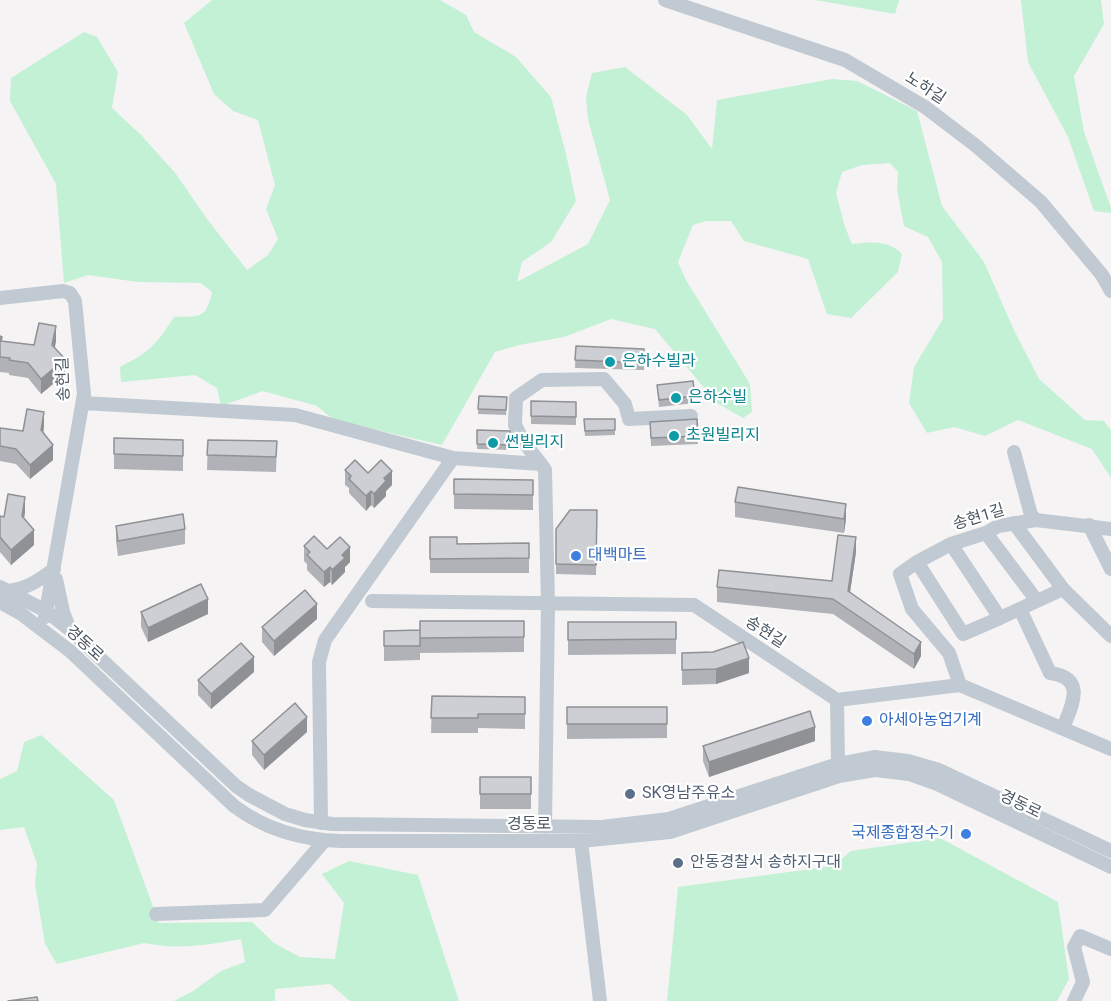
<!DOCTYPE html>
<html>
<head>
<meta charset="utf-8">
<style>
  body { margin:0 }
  canvas { display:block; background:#f5f3f3 }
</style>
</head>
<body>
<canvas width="1111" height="1001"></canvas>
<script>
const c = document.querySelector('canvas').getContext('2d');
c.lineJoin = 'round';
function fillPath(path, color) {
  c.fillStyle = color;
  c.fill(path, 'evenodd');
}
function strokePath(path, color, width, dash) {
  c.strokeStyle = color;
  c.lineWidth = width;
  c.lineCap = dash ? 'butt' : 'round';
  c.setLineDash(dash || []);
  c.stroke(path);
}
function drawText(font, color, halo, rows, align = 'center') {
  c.font = font + ' Roboto,"Noto Sans KR",sans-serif';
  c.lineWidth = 4.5;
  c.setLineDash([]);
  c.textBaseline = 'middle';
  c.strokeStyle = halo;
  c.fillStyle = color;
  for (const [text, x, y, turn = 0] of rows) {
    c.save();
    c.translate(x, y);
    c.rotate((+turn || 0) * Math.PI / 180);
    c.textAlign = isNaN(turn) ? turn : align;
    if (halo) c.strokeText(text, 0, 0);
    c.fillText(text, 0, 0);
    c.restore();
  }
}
const green = new Path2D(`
  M212,0H440L466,15L474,32L516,57L551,97L566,154L576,201L551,242L522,262L517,282L588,244L610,200L588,119L586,97L592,73L625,67L687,115L712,149L717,100L832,79L857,81L917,111L942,206L984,262L1013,328L1039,379L1085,420L1104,421L1111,430V478L1092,449L1018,420L985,436L954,427L927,433L909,403L914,367L943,319L942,262L928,237L904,226L897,189L898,172L890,163L862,165L842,172L836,193L845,227L852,244C871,242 888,240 902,254L898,272L851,318L827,314L808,259L744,241L731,221H706L693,225L678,262L686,280L750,384L752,412L743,418L717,403L655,329L611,319L564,337L519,345L495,352L442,445L334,420L317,406L263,391L221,406L217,388L195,375L121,382L120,367C151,351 155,346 174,317C199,316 206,320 212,292L201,283L138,282L88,275L64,283L56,184L10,101L11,78L84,32L97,37L118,72L112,108L142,136L176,174L207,219L247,270L268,255L278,239L266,209L275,185L258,120L233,111L214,94L184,23Z
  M815,0H899L895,14Z
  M1021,0H1101L1104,24L1074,76L1084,132L1111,208V213L1094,211L1068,137L1028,62Z
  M41,735L114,800L159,923L252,922L274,943L300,957L335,959L344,903L322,874L349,861L418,875L459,1001H350L330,984L275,989V1001H174L193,991L221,971L245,962L241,939C208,945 177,950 144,943L57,964L45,944L35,884L37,864L24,827L0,830V779L17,771L24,742Z
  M940,838L1058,902L1069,979L1057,1001H667L678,887L833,866L851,851Z`);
const minor = new Path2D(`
  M665,0L845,60L925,107L975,145L1041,202L1102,275L1111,291
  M0,298L63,291L70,293L75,301L84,394L45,617
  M83,403L295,415L453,458L325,640L319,662L321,823
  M1014,452L1031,515L1036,520
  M453,458L541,464L545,470L548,603L545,827
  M541,464L523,441L515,425L516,398L542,380L604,379L625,404L629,419L691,416
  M1089,525L1111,569
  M1111,529L1036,520L998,526L986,533L951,544L917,562L900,574L912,609L949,653L960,685L1111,749
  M986,533L1037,601
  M951,544L1000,618L1063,589L1014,523
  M917,562L963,634L1000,618
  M56,579L63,612L69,627
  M0,587L46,611L69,629L236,786L249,795L285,814L305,820L332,824L602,827L669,819L838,764L874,757L908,761L939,770L1111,851
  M1063,589L1111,636
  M8,591C28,588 38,581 54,569
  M372,601L694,605L837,700L960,685
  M0,602L20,613L70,651L234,806C266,830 301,840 341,841H581L670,832L839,776L875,770L909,774L937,784L1111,867
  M1020,609L1050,673C1087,678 1072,705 1063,728
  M837,700L838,764
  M581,841L600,1001
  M156,914L265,910L325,840
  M1074,1001L1083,982L1074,947L1080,936L1111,949`);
const wall = new Path2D(`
  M0,336L2,341L34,345L56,341L55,347L65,374L41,394L28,378L9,375V373L0,372Z
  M576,346L644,349V370L575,368Z
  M657,385L695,396V403L659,407Z
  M479,396L507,397L506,415L478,414Z
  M531,401L576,402V425L531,424Z
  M584,419H615V435L585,436Z
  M697,419L698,444L651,446L650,422Z
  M44,427L43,433L53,460L30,479L16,464L0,461V431H23Z
  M477,430L510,431V450L477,449Z
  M114,438L183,440V471L114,469Z
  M208,440L277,441L276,472L207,470Z
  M345,470L368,473L392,485L386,491V496L374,508L371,505L366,511L349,493V488L345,485Z
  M454,479L533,480V510L454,509Z
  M735,502L846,519L844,533L735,517Z
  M597,510L596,575L556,574V529Z
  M25,512L24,518L34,545L11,565L0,552V516L4,517Z
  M116,526L185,529V544L118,556L116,541Z
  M430,537L457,544L529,543V573H430Z
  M304,546L327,549L350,562L345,567V572L332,585L330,582L324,587L307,570V564L304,561Z
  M856,552L850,592L921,656L914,669L833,614L717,602V587L832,581Z
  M141,612L208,614L148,642L141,627Z
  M317,619L274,656L262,642V627Z
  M420,621H524V652L420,653Z
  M568,622H676V654L568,655Z
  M420,630V660L384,661V631Z
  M682,653L749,673L716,684L682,685Z
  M254,672L211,709L198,695V680Z
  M432,696L525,697V729L478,728V733H431Z
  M567,707H667V738L567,739Z
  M307,732L264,770L252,755V741Z
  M815,741L709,777L703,761V746Z
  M480,777H531V809H480Z`);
const shadedWall = new Path2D(`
  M56,326V341L52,359V345Z
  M65,359V374L41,394V379Z
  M44,412V427L41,445V430Z
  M53,445V460L30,479V465Z
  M392,471V485L386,491V496L374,508V494L384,478Z
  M371,491V505L366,511V496Z
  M25,497V512L22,530V516Z
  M846,504V519L844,533V519Z
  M34,530V545L11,565V550Z
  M856,537V552L848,606V591Z
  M350,547V562L345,567V572L332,585V570L342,555Z
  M330,567V582L324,587V572Z
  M208,599V614L148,642V628Z
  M317,604V619L274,656V641Z
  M921,642V656L914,669V654Z
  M254,657V672L211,709V694Z
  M749,658V673L716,684V669Z
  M307,717V732L264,770V755Z
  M815,727V741L709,777V762Z`);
const building = new Path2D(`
  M39,323L56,326L52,345L65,359L41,379L28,363L9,360L10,358L0,357V336L2,337L1,341L34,345Z
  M576,346L644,349V363L575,360Z
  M693,381L695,396L659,400L657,385Z
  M479,396L507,397L506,410L478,409Z
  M531,401L576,402V417L531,416Z
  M27,409L44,412L41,430L53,445L30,465L16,449L0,446V428L23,431Z
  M584,419H615V430L585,431Z
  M697,419L698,436L651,438L650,422Z
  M477,430L510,431V445L477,444Z
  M114,438L183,440V456L114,454Z
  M208,440L277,441L276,457L207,455Z
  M355,460L368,473L381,460L392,471L384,478L386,481L374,494L371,491L366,496L349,479L351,476L345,470Z
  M454,479L533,480V495L454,494Z
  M738,487L846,504L844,519L735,502Z
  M8,494L25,497L22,516L34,530L11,550L0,537V516L4,517Z
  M570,510H597L596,565L556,564V529Z
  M183,514L185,529L118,541L116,526Z
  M838,535L856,537L848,591L921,642L914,654L833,599L717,587L719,570L832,581Z
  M314,536L327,549L340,537L350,547L342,555L345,558L332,570L330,567L324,572L307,555L310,552L304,546Z
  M430,537H457V544L529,543V558L430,559Z
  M201,584L208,599L148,628L141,612Z
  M305,590L317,604L274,641L262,627Z
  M420,621H524V637L420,638Z
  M568,622H676V639L568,640Z
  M420,630V646H384V631Z
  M743,642L749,658L716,669L682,670V653L713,652Z
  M241,643L254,657L211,694L198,680Z
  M432,696L525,697V714H478V718H431Z
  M295,703L307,717L264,755L252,741Z
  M567,707H667V724H567Z
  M810,711L815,727L709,762L703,746Z
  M480,777H531V794H480Z
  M37,997L38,1001H8Z`);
const markers = [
  [610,362,6,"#0f9aa8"],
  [676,398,6,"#0f9aa8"],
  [674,436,6,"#0f9aa8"],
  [493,443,6,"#0f9aa8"],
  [576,556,6,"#3f7fe0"],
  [867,721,6,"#3f7fe0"],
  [630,794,6,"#5c6f8a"],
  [966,834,6,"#3f7fe0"],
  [678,863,6,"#5c6f8a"]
];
const streetNames = [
  ["노하길",925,89,33],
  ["송현길",64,379,-92],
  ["송현1길",979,518,-17],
  ["송현길",765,633,33],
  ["경동로",84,644,42],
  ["경동로",1020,805,26],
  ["경동로",529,825]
];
const cultureNames = [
  ["은하수빌라",622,362],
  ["은하수빌",688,398],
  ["초원빌리지",686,436],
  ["썬빌리지",505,443]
];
const shopNames = [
  ["대백마트",588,556],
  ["아세아농업기계",879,721],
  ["국제종합정수기",954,834,"right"]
];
const serviceNames = [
  ["SK영남주유소",642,794],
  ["안동경찰서 송하지구대",690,863]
];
fillPath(green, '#c3f1d5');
strokePath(minor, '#c1cad2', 14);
fillPath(wall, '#b0b2b7');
fillPath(shadedWall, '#909195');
fillPath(building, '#cdcfd5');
strokePath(building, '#909195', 1.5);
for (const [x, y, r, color] of markers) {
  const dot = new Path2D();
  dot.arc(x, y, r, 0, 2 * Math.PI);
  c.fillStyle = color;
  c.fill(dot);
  strokePath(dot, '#fff', 2);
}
drawText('16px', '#4a5661', '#fff', streetNames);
drawText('16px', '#0d838f', '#fff', cultureNames, 'left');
drawText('16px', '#366cbe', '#fff', shopNames, 'left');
drawText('16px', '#4e5e75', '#fff', serviceNames, 'left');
</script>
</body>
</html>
